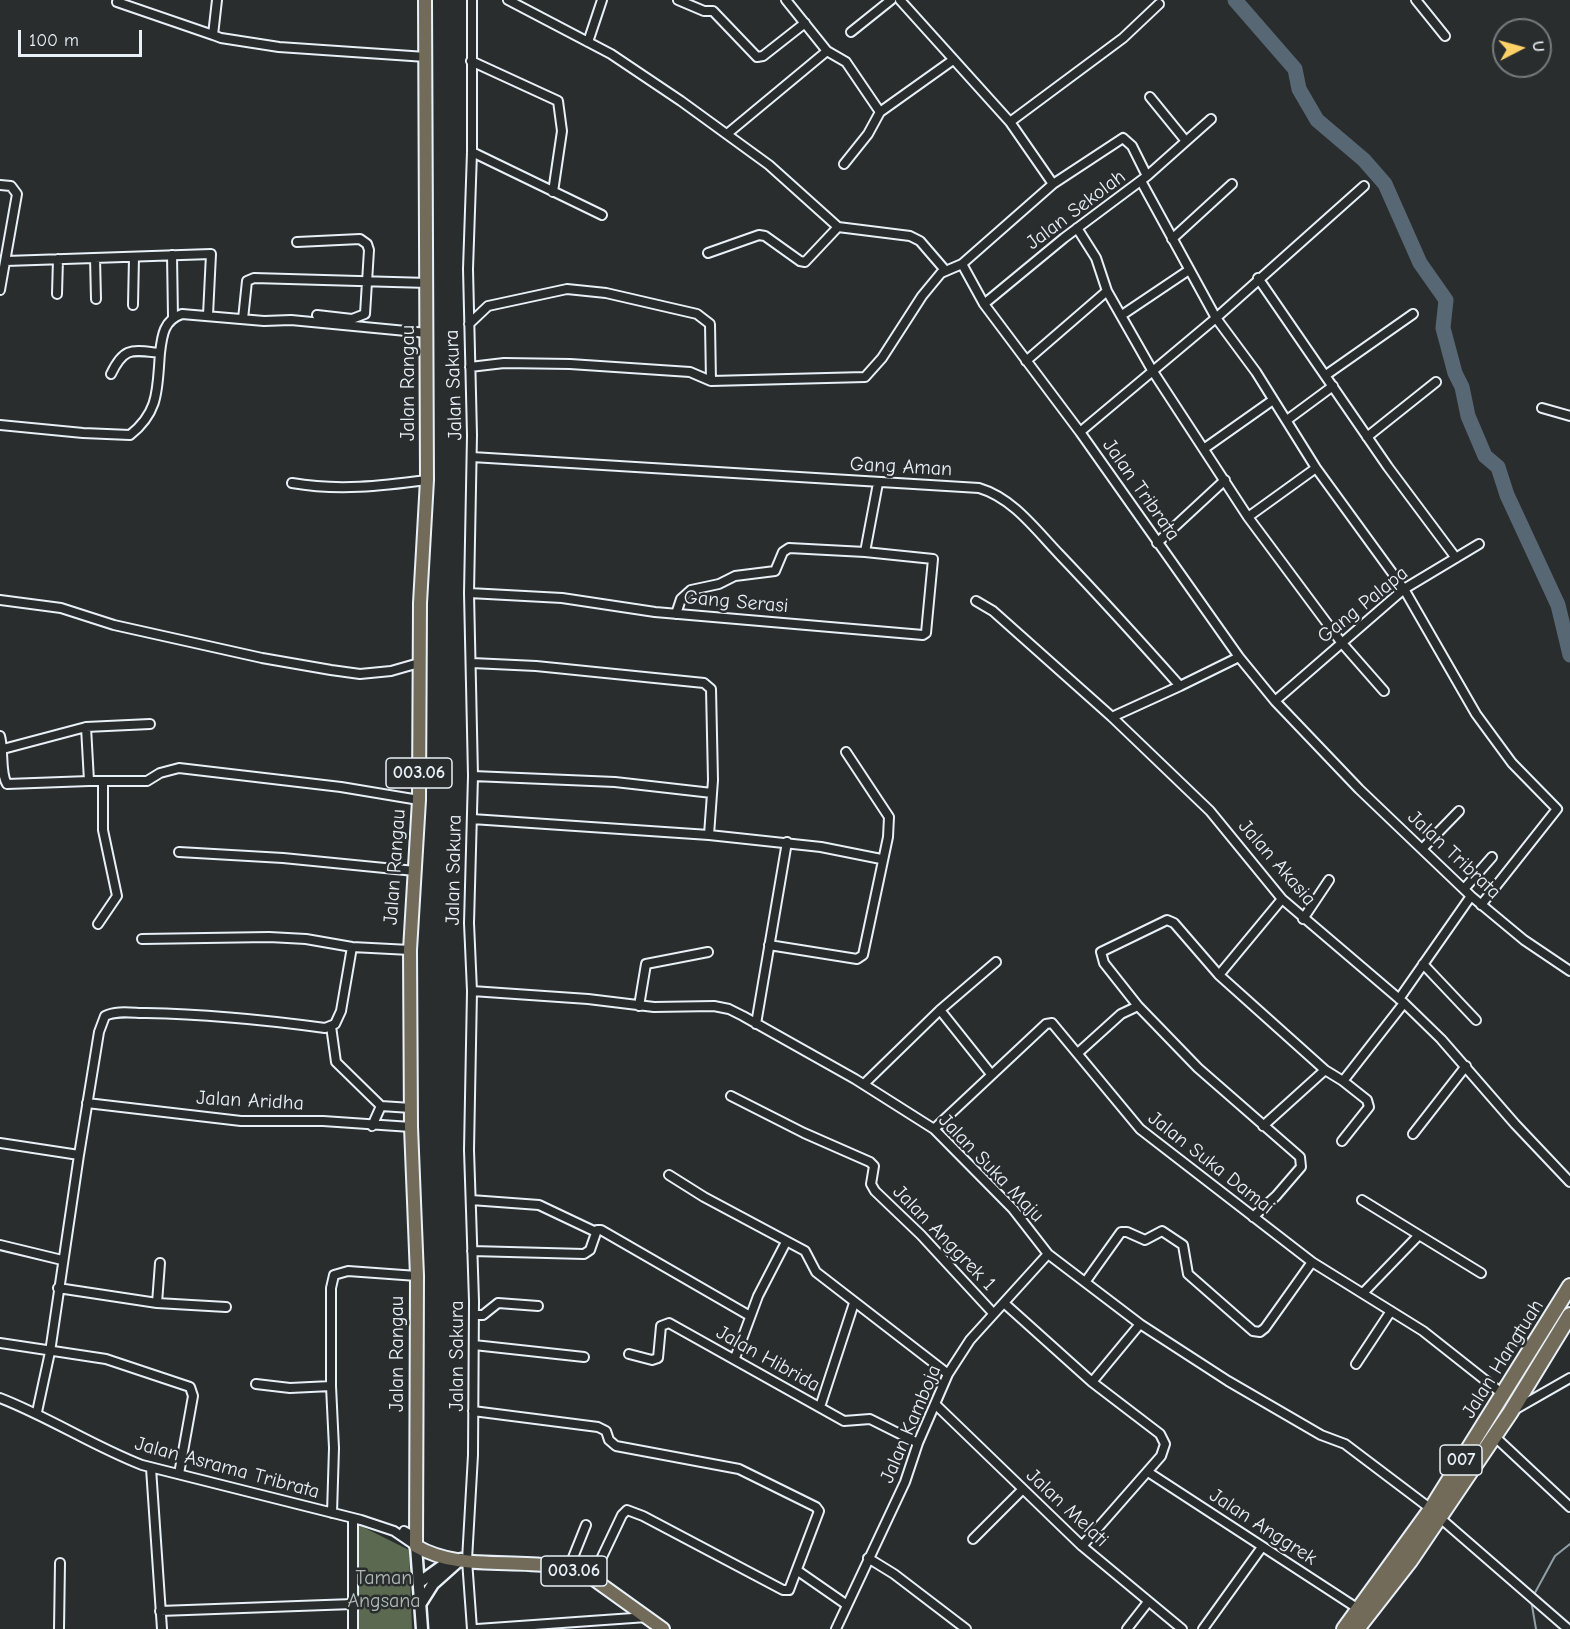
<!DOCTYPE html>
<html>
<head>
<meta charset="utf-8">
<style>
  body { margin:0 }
  #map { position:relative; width:1570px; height:1629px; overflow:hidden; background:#2a2d2e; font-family:"Comic Neue",sans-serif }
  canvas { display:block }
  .north { position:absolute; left:1492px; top:18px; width:60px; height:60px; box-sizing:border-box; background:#2a2d2e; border:2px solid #767b7f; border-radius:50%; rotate:84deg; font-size:16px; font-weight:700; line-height:24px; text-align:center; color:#e8f1f8 }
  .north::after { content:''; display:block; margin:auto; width:21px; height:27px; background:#ffd166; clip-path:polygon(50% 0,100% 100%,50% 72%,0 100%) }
  .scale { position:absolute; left:18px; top:30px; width:124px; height:27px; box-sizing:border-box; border:3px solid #e8f1f8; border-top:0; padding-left:8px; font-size:18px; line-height:21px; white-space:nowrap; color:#e8f1f8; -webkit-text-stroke:4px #2a2d2e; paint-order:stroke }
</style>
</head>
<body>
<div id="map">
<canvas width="1570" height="1629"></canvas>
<div class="north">U</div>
<div class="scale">100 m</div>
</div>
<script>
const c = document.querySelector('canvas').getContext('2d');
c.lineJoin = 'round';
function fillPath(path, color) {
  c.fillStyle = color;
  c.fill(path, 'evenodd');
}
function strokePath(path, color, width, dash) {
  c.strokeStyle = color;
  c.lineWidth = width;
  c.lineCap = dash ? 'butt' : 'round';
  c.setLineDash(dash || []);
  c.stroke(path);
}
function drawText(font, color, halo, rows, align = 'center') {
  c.font = font + ' "Comic Neue",sans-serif';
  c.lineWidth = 5;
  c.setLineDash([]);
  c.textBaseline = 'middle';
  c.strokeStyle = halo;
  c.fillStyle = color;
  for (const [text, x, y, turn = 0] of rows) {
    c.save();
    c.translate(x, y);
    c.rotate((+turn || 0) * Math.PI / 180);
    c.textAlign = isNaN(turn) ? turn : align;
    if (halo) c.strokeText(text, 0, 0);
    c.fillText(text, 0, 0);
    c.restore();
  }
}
const green = new Path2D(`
  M357,1524L409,1550L412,1629H358Z`);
const stream = new Path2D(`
  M1536,1629L1531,1600L1555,1556L1570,1544`);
const river = new Path2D(`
  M1235,0L1295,69L1299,89L1317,120L1364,160L1385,184L1420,263L1446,300L1443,328L1455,373L1462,387L1468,416L1485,456L1498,467L1507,495L1558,605L1570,655`);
const street = new Path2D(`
  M217,0L213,35L221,38L279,47L426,57
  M472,0V152L468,269L472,435L469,593L473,776L469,923L472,991L469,1150L474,1301L473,1455L467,1560L472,1629
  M508,0L611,54L681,101L769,165L838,227
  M678,0L704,11H713L757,57L763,56L805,23
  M786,0L827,51L846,62L880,112
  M900,0L1010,122L1053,184L962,264L984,304L1080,432L1239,657L1275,701L1359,789L1471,896L1524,940L1570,971
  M1416,0L1445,36
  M117,2L213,35
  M851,32L891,0
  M588,42L602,0
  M471,61L558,101L562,131L553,192
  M1150,97L1185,140
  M1010,122L1123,38L1159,4
  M727,134L827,51
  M472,152L602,215
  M844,164L868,134L880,112L953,60
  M1141,181L1216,318L1256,372L1316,468L1404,589L1476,714L1512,763L1557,809L1481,905
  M1053,184L1123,138L1132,146L1147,176
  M0,185L11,186L17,194L0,290
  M1077,228L1096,258L1107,291
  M1172,239L1232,184
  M297,242L360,239L367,244L369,250L365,314L352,319L317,315
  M708,253L759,235L765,236L800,261L805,262L838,227L910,236L920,241L945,270
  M172,255L173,317
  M95,258L96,299
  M6,261L211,254L208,315
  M1258,278L1388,467L1456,558
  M57,294L58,259
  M984,304L1064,238L1147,176L1211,119
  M133,305L134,257
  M1122,315L1189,270
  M243,319L247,281L254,278L428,283
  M469,324L488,306L567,289L606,293L697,314L710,324L711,381
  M1026,361L1107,291L1152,370L1248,517L1341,642L1384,691
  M470,367L504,363L570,364L690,372L711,381L865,377L882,358L922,296L941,273L962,264
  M111,374C124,347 131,350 160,353C162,335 164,320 182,314L264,321L291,320L427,333
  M1326,375L1413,314
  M1542,408L1570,416
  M1287,420L1333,386
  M0,425L83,433L130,435C160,411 157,388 160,353
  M1080,432L1216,318L1364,186
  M1367,437L1436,382
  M1205,448L1273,400
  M472,457L979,488C1013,498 1036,530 1059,554C1100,597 1140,641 1180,686L1239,657
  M292,483C338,491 381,486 427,480
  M1248,517L1316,468
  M1157,543L1225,480
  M469,593L562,598L655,612L923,635L926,633L933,559L865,552L878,483
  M0,600L61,608L114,625L262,658L331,670L360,674L391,671L419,663
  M976,601L993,611L1112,717L1210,811L1282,899L1404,1003L1441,1039L1515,1124L1570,1182
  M676,614L681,599L691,590L719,584L735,576L775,571L783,552L789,548L865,552
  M472,663L536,666L704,683L711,689L713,780L709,835L472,819
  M1275,701L1404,589L1479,544
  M1112,717L1180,686
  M86,727L89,781H147L160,773L179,768L341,787L419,800
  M0,736C4,750 0,773 7,784L89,781
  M3,749L86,727L150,724
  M473,776L615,782L712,793
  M709,835L821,847L881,859
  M1422,849L1459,811
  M179,852L283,858L415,871
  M1464,889L1492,857
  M1303,919L1329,880
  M98,924L117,896L103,830V781
  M142,939L269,937L306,939L352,947L410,950
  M769,945L857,959L863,955L888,837L889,817L846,752
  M1423,964L1476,1020
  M1219,975L1282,899
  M472,991L588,999L654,1007L714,1006L729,1009L743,1016L855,1079L934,1129L1013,1209L1048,1254L1140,1324L1228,1381L1321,1435L1345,1444L1431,1509
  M1399,999L1471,896
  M639,1006L646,964L708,952
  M1138,1006L1104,963L1101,952L1167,920L1174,923L1219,975L1325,1070L1343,1081L1404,1003
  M940,1010L991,1074
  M756,1024L787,842
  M331,1026L336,1062L381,1106
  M1079,1052L1121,1014L1138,1006L1198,1068L1300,1157L1301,1167L1276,1196L1253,1217
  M864,1084L940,1010L996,962
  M731,1096L804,1133L870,1162L874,1166L871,1184L875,1191L921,1235L993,1313
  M87,1103L241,1121H323L411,1127
  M372,1126L381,1106L411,1108
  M1263,1126L1325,1070
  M934,1129L1046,1024L1052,1023L1140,1129L1312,1262L1423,1331L1504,1395
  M1413,1134L1466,1066
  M1342,1141L1369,1107L1367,1100L1343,1081
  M0,1143L79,1155L50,1352L37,1412
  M79,1155L99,1032L105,1016C116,1010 133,1013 146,1013C206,1014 266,1020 325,1028L335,1024L341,1011L352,947
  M669,1175L704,1197L805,1251L816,1272L948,1374
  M471,1200L539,1205L596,1232
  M1362,1200L1419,1235
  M0,1245L62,1260
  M472,1251L584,1254L590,1250L597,1230H601L750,1316
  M1086,1281L1121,1232H1127L1145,1240L1162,1231L1183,1245L1188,1274L1253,1331L1260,1332L1265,1328L1312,1262
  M58,1288L157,1303L160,1263
  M1363,1293L1419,1235L1481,1273
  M157,1303L226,1307
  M1004,1303L1092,1382L1160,1434L1165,1444L1161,1456L1082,1546
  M474,1315H483L498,1303L538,1306
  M0,1343L106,1359L190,1387L193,1396L179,1474
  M474,1345L584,1357
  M629,1354L652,1360L658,1358L661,1326L669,1323L844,1421L870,1419L918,1443
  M735,1358L758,1296L786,1242
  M1356,1364L1391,1311
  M1092,1382L1140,1324
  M256,1384L290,1388L331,1386L334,1448L332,1513
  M331,1386V1288L334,1275L348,1271L417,1276
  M0,1398C49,1417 93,1446 142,1465L361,1520L394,1531L416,1546
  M935,1404L1082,1546L1182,1629
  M820,1407L854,1303
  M1514,1410L1570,1378
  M473,1411L598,1427L606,1431L609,1440L616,1446L739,1469L816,1507L819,1511L789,1590H783L643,1516L627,1510L622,1515L592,1578
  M1493,1435L1570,1507
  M151,1468L162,1629
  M1148,1472L1360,1610
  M1439,1517L1568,1629
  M353,1518V1629
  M404,1531L418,1539
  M973,1539L1023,1489
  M868,1558L894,1574L966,1629
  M568,1570L586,1525
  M798,1571L847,1605
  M160,1611L353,1604
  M59,1629L60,1563
  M477,1629L647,1617
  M836,1629L905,1482L918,1443L948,1374L970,1340L1048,1254
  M1127,1629L1148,1602
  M1203,1629L1262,1547`);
const secondary = new Path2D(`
  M416,1546L422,1629
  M420,1582L449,1561
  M421,1603L433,1584L461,1559`);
const primary = new Path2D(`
  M425,0L427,480L420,603L419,800L410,950L411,1127L417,1276L416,1546C468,1577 538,1550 592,1578L663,1629`);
const highway = new Path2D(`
  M1344,1629L1431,1509L1570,1286
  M1357,1629L1410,1561L1510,1413L1570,1315`);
const shields = [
  [419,773,66],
  [1461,1460,42],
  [574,1571,66]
];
const shieldNames = [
  ["003.06",419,773],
  ["007",1461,1460],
  ["003.06",574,1571]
];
const streetNames = [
  ["Jalan Sekolah",1076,210,-37],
  ["Jalan Rangau",408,383,-90],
  ["Jalan Sakura",454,385,-92],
  ["Gang Aman",901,467,3],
  ["Jalan Tribrata",1141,490,55],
  ["Gang Serasi",736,602,5],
  ["Gang Palapa",1363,605,-39],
  ["Jalan Tribrata",1454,855,43],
  ["Jalan Akasia",1277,863,49],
  ["Jalan Rangau",395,867,-86],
  ["Jalan Sakura",454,870,-89],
  ["Jalan Aridha",250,1101,3],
  ["Jalan Suka Damai",1211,1163,38],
  ["Jalan Suka Maju",991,1168,46],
  ["Jalan Anggrek 1",944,1238,46],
  ["Jalan Rangau",397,1354,-90],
  ["Jalan Sakura",457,1356,-90],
  ["Jalan Hibrida",768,1359,29],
  ["Jalan Hangtuah",1503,1359,-58],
  ["Jalan Kamboja",911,1424,-67],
  ["Jalan Asrama Tribrata",227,1468,15],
  ["Jalan Melati",1067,1508,43],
  ["Jalan Anggrek",1263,1527,33]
];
const parkNames = [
  ["Taman",384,1578],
  ["Angsana",384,1601]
];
fillPath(green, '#5c6951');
strokePath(stream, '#919fa9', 2);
strokePath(river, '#576874', 15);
strokePath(street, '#e8f1f8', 12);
strokePath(secondary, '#e8f1f8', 15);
strokePath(primary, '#e8f1f8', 16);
strokePath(highway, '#e8f1f8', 18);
strokePath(street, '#2a2d2e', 8);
strokePath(secondary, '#2a2d2e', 10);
strokePath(primary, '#736b5a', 12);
strokePath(highway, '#736b5a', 14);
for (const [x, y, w] of shields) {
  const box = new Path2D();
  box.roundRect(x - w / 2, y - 15, w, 30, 4.5);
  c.fillStyle = '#2a2d2e';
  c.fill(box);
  strokePath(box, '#e8f1f8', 1.5);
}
drawText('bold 18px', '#e8f1f8', null, shieldNames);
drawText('20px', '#e8f1f8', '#2a2d2e', streetNames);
drawText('20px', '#b0bbb5', '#2a2d2e', parkNames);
</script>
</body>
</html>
